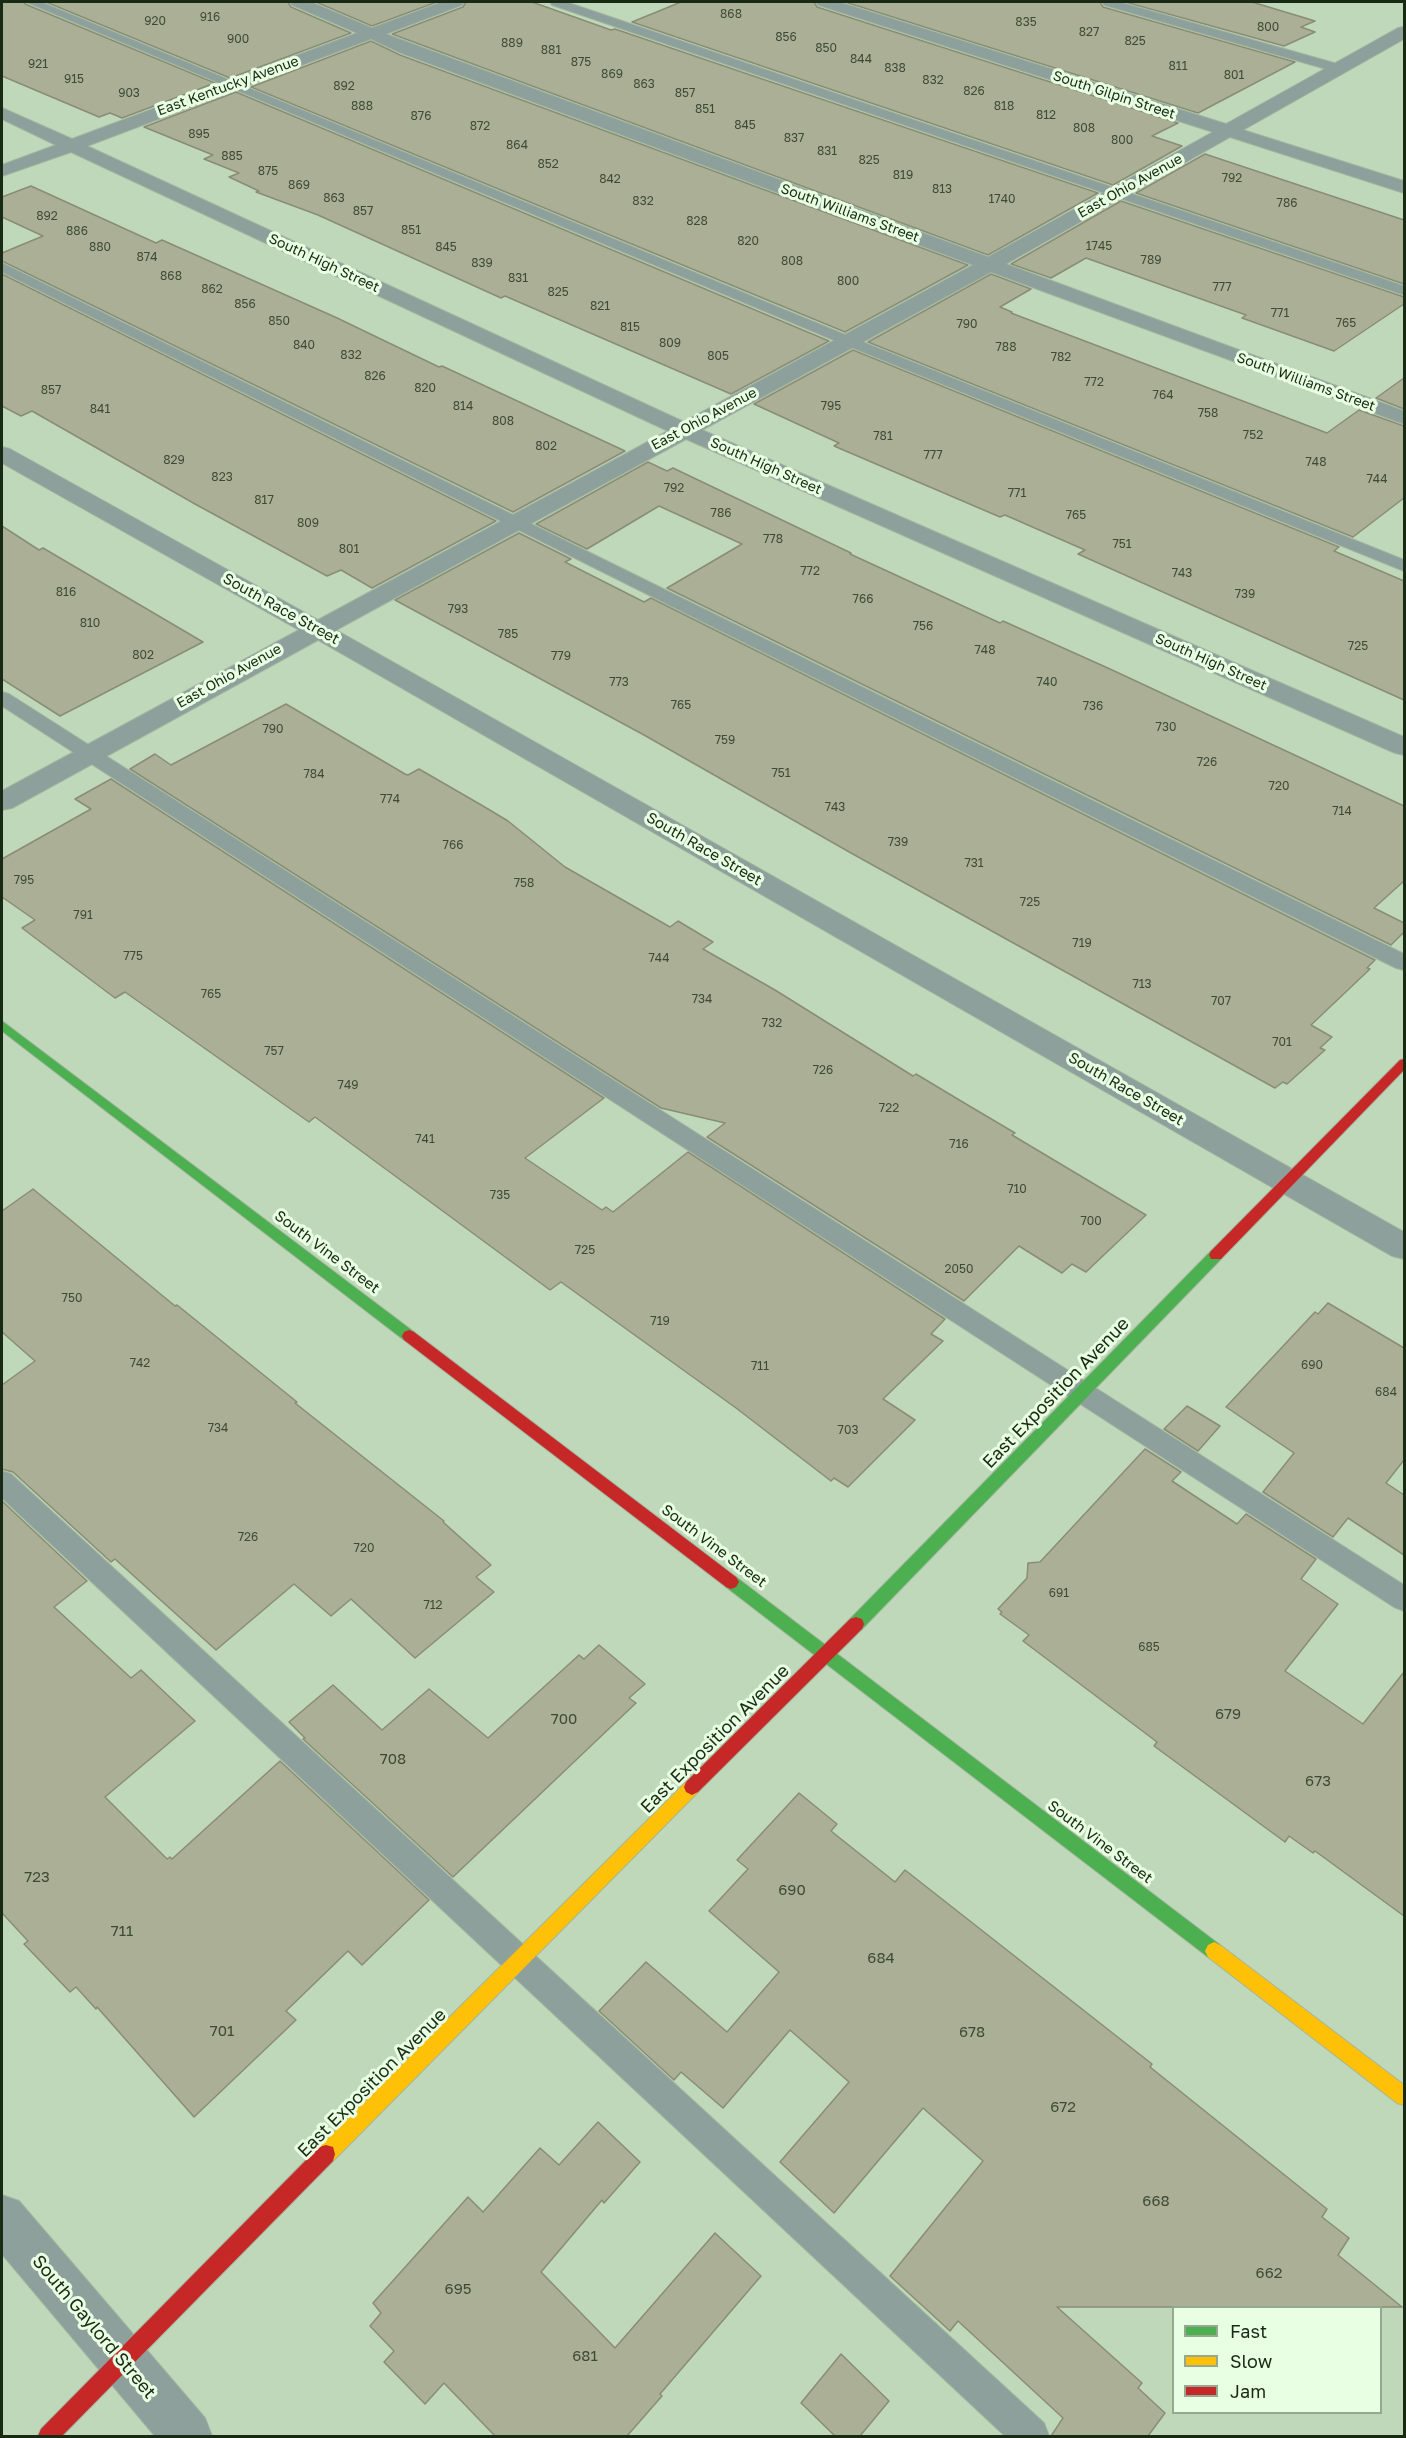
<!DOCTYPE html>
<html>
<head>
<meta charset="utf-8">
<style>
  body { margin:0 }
  #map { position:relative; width:1406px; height:2438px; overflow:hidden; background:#c0d8ba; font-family:"Golos Text",sans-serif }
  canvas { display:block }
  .frame { position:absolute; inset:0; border:3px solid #182914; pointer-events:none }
  .legend { position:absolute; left:1172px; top:2306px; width:210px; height:108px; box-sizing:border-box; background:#e9ffe3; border:2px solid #95a990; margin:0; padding:8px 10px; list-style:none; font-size:18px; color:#182914 }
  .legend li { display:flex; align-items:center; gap:12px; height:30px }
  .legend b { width:30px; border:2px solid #95a990 }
</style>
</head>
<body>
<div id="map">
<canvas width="1406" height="2438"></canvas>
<div class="frame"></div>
<ul class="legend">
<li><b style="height:8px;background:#4caf50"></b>Fast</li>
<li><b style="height:8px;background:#ffc107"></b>Slow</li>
<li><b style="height:8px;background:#c62828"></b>Jam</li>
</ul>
</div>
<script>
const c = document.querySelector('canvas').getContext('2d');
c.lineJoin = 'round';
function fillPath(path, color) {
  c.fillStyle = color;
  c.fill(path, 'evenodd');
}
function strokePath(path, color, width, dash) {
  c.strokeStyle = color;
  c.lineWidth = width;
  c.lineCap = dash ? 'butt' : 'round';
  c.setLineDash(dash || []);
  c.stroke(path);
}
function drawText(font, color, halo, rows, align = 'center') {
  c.font = font + ' "Golos Text",sans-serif';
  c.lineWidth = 6;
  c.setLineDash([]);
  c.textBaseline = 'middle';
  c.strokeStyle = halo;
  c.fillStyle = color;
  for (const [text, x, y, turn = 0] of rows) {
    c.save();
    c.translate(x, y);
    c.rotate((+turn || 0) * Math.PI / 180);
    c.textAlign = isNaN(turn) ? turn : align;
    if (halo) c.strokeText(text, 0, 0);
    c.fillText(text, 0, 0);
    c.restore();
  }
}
const building = new Path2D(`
  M2,2H24L25,4L215,83L122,118L110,113L99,117L2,76Z
  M46,2H288L291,7L351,33L230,78Z
  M316,2H437L372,26Z
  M466,2H532L611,30L615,29L1098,193L988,255L392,34L463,7Z
  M681,2H814L817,7L1178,123L1152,136L1182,146L1113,185L632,22Z
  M845,2H1100L1103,7L1295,62L1198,113Z
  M1125,2H1252L1315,21L1301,27L1315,32L1284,46Z
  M371,41L400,55L968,265L845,332L251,87Z
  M236,92L829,341L731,394L505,296L501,298L318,215L256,192L259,191L229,177L239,173L204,159L213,155L144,127Z
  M1205,154L1404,220V284L1136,193Z
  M31,186L156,243L162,240L335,317L439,367L442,366L625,451L513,512L2,261V253L43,236L2,217V197Z
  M1121,201L1404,297V304L1334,351L1242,318L1246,315L1086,258L1051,278L1011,264Z
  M2,274L496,521L372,588L341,570L327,576L195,504L32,411L21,416L2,406Z
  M991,274L1031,289L1000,307L1012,312L1011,313L1327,433L1359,410L1404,426V498L1353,537L868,342Z
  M853,350L1339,547L1334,551L1404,581V700L1078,554L1085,550L1005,515L1000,517L834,446L839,443L754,404Z
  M1404,378V409L1376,398Z
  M648,462L667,471L673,468L851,553L850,554L1000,623L1003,621L1110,669L1404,806V881L1374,908L1404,923V932L1391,945L667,588L742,544L659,506L587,549L536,524Z
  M2,526L39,550L43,548L203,642L60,716L2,679Z
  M519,533L571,559L565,562L644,602L651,598L1375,960L1367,968L1370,969L1311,1025L1332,1037L1320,1048L1325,1050L1287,1084L1283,1082L1275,1088L851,853L644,735L395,600Z
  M286,704L405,774L408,775L419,769L483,806L508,821L565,867L670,927L678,921L713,942L703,949L775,990L913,1076L916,1074L966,1104L1015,1133L1012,1135L1146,1215L1086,1272L1072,1264L1062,1273L1019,1246L964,1301L707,1137L725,1123L661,1108L130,769L155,754L171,765Z
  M111,779L604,1098L525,1158L602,1210L606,1207L613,1212L688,1152L945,1319L931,1334L943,1341L883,1399L915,1420L848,1487L834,1478L831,1481L736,1408L561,1282L550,1290L315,1117L309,1122L125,992L115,998L22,928L35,920L2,897V859L91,809L75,799Z
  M33,1189L175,1306L177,1305L297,1402L295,1403L444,1521L443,1522L491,1565L476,1577L494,1592L415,1658L351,1599L331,1616L294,1584L216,1650L115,1559L111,1562L13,1472L2,1469V1385L35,1361L2,1332V1211Z
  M1328,1303L1404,1348V1460L1386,1483L1404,1495V1555L1348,1518L1333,1537L1263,1492L1294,1453L1226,1407L1315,1312L1318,1314Z
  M1187,1406L1220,1426L1198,1451L1164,1429Z
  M1145,1449L1181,1472L1172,1481L1237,1524L1246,1514L1316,1559L1301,1579L1338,1604L1285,1671L1363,1724L1404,1672V1916L1315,1851L1313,1853L1289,1836L1285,1842L1154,1746L1157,1742L1023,1641L1029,1635L1000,1614L1002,1612L998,1609L1027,1578L1028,1563L1040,1562Z
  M2,1501L87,1581L54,1607L131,1678L141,1670L195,1721L105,1797L167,1859L170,1857L172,1859L280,1761L429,1900L362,1965L348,1951L286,2011L296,2020L194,2117L97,2007L96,2009L76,1987L70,1992L24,1944L28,1941L2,1913Z
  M599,1645L645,1684L629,1698L636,1703L453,1877L303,1739L305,1738L289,1722L333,1685L382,1730L429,1689L488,1738L579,1655L584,1659Z
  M799,1793L837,1824L831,1831L895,1882L905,1870L1152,2064L1150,2067L1327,2209L1322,2217L1349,2238L1338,2255L1402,2307H1057L1142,2383L1138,2388L1165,2413L1148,2436H1051L1063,2418L958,2321L950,2331L890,2276L983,2161L923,2108L834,2213L780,2162L849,2082L790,2030L723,2108L681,2072L674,2080L599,2011L646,1962L727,2032L779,1972L709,1911L748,1869L737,1860Z
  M598,2122L640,2162L604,2203L602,2200L541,2272L615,2348L715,2233L761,2276L660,2394L662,2396L627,2436H495L444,2383L425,2404L384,2362L394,2351L370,2326L381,2313L373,2303L468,2197L483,2212L540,2148L559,2165Z
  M841,2354L889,2401L860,2436H835L801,2403Z`);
const lane = new Path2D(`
  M26,2H41L853,338L1404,560V571L843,344Z
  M550,2H566L1404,286V295L552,5Z
  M1102,2H1119L1341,65L1343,68L1341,71H1333L1104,5Z
  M2,263L1404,954V970L1396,968L2,272Z
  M2,692L9,694L1404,1585V1611L1394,1607L2,706Z
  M2,1471L11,1474L1044,2423L1049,2436H1005L2,1498Z`);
const street = new Path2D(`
  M290,2H311L372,28L442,2H464L462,5L386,34L988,257L1213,132L818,5L816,2H839L1226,124L1398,28L1404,27V39L1243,130L1404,181V193L1230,137L1006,264L1404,411V424L991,272L702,430L1404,737V755L1395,753L686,439L336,630L1404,1232V1259L1392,1256L318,640L12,808L2,810V791L299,630L2,463V447L10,449L318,620L668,431L71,152L2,176V165L56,145L2,119V108L72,139L357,33L292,5ZM371,39L401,53L973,265L684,422L87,146Z
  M2,2195L19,2201L205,2418L212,2436H155L2,2254Z`);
const fast = new Path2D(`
  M2,1021L414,1332L416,1336L414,1340H404L2,1031Z
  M1216,1250L1221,1251L1223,1255L1221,1259L862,1629L856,1631L850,1629L848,1624L850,1619L1211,1251Z
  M731,1575L736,1577L1220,1945L1223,1951L1220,1957L1214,1960L1208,1957L726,1587L723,1582L726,1577Z`);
const slow = new Path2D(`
  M692,1779L698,1782L700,1787L698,1792L333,2161L326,2163L319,2161L317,2154L319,2147L686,1782Z
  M1214,1942L1220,1945L1404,2085V2105L1397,2103L1208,1957L1205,1951L1208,1945Z`);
const jam = new Path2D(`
  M1404,1059V1070L1221,1259H1211L1209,1255L1211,1251L1400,1060Z
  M409,1330L414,1332L736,1577L739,1582L736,1587L731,1589L726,1587L404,1340L402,1336L404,1332Z
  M856,1617L862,1619L864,1624L862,1629L698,1792L692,1795L686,1792L684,1787L686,1782L850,1619Z
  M326,2145L333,2147L335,2154L333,2161L62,2436H38L41,2429L319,2147Z`);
const numberNames = [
  ["868",731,14],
  ["916",210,17],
  ["920",155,21],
  ["835",1026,22],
  ["800",1268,27],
  ["827",1089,32],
  ["856",786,37],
  ["900",238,39],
  ["825",1135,41],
  ["889",512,43],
  ["850",826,48],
  ["881",551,50],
  ["844",861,59],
  ["875",581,62],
  ["921",38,64],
  ["811",1178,66],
  ["838",895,68],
  ["869",612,74],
  ["801",1234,75],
  ["915",74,79],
  ["832",933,80],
  ["863",644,84],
  ["892",344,86],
  ["826",974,91],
  ["903",129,93],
  ["857",685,93],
  ["888",362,106],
  ["818",1004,106],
  ["851",705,109],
  ["812",1046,115],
  ["876",421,116],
  ["845",745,125],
  ["872",480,126],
  ["808",1084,128],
  ["895",199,134],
  ["837",794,138],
  ["800",1122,140],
  ["864",517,145],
  ["831",827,151],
  ["885",232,156],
  ["825",869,160],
  ["852",548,164],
  ["875",268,171],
  ["819",903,175],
  ["792",1232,178],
  ["842",610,179],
  ["869",299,185],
  ["813",942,189],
  ["863",334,198],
  ["1740",1002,199],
  ["832",643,201],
  ["786",1287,203],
  ["857",363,211],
  ["892",47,216],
  ["828",697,221],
  ["851",411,230],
  ["886",77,231],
  ["820",748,241],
  ["1745",1099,246],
  ["880",100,247],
  ["845",446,247],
  ["874",147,257],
  ["789",1151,260],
  ["808",792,261],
  ["839",482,263],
  ["868",171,276],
  ["831",518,278],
  ["800",848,281],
  ["777",1222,287],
  ["862",212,289],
  ["825",558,292],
  ["856",245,304],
  ["821",600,306],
  ["771",1280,313],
  ["850",279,321],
  ["765",1346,323],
  ["790",967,324],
  ["815",630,327],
  ["809",670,343],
  ["840",304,345],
  ["788",1006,347],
  ["832",351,355],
  ["805",718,356],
  ["782",1061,357],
  ["826",375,376],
  ["772",1094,382],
  ["820",425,388],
  ["857",51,390],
  ["764",1163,395],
  ["814",463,406],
  ["795",831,406],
  ["841",100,409],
  ["758",1208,413],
  ["808",503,421],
  ["752",1253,435],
  ["781",883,436],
  ["802",546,446],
  ["777",933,455],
  ["829",174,460],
  ["748",1316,462],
  ["823",222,477],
  ["744",1377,479],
  ["792",674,488],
  ["771",1017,493],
  ["817",264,500],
  ["786",721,513],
  ["765",1076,515],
  ["809",308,523],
  ["778",773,539],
  ["751",1122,544],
  ["801",349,549],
  ["772",810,571],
  ["743",1182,573],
  ["816",66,592],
  ["739",1245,594],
  ["766",863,599],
  ["793",458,609],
  ["810",90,623],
  ["756",923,626],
  ["785",508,634],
  ["725",1358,646],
  ["748",985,650],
  ["802",143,655],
  ["779",561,656],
  ["773",619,682],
  ["740",1047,682],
  ["765",681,705],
  ["736",1093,706],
  ["730",1166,727],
  ["790",273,729],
  ["759",725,740],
  ["726",1207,762],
  ["751",781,773],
  ["784",314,774],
  ["720",1279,786],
  ["774",390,799],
  ["743",835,807],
  ["714",1342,811],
  ["739",898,842],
  ["766",453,845],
  ["731",974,863],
  ["795",24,880],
  ["758",524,883],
  ["725",1030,902],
  ["791",83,915],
  ["719",1082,943],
  ["775",133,956],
  ["744",659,958],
  ["713",1142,984],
  ["765",211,994],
  ["734",702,999],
  ["707",1221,1001],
  ["732",772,1023],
  ["701",1282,1042],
  ["757",274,1051],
  ["726",823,1070],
  ["749",348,1085],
  ["722",889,1108],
  ["741",425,1139],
  ["716",959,1144],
  ["710",1017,1189],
  ["735",500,1195],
  ["700",1091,1221],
  ["725",585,1250],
  ["2050",959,1269],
  ["750",72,1298],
  ["719",660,1321],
  ["742",140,1363],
  ["690",1312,1365],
  ["711",760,1366],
  ["684",1386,1392],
  ["734",218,1428],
  ["703",848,1430],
  ["726",248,1537],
  ["720",364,1548],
  ["691",1059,1593],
  ["712",433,1605],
  ["685",1149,1647]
];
const farStreetnames = [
  ["East Kentucky Avenue",228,86,-20],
  ["South Gilpin Street",1114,95,18],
  ["East Ohio Avenue",1130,186,-29],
  ["South Williams Street",850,213,20],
  ["South High Street",324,263,25],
  ["South Williams Street",1306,382,20],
  ["East Ohio Avenue",704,419,-28],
  ["South High Street",766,466,24],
  ["South High Street",1211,662,24],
  ["East Ohio Avenue",229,676,-29]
];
const streetNames = [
  ["South Race Street",281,609,29],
  ["South Race Street",704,849,30],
  ["South Race Street",1126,1089,30],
  ["South Vine Street",327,1252,37],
  ["South Vine Street",714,1546,37],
  ["South Vine Street",1100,1842,37]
];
const nearNumbernames = [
  ["679",1228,1714],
  ["700",564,1719],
  ["708",393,1759],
  ["673",1318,1781],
  ["723",37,1877],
  ["690",792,1890],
  ["711",122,1931],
  ["684",881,1958],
  ["701",222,2031],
  ["678",972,2032],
  ["672",1063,2107],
  ["668",1156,2201],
  ["662",1269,2273],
  ["695",458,2289],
  ["681",585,2356]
];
const nearStreetnames = [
  ["East Exposition Avenue",1056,1393,-46],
  ["East Exposition Avenue",715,1739,-45],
  ["East Exposition Avenue",372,2083,-45],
  ["South Gaylord Street",94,2327,50]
];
fillPath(building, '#abaf96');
strokePath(building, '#888d74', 1.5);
strokePath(lane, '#a3b69f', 2);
strokePath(street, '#a3b69f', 2);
strokePath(fast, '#a3b69f', 2);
strokePath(slow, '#a3b69f', 2);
strokePath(jam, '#a3b69f', 2);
fillPath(lane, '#8da09c');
fillPath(street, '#8da09c');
fillPath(fast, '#4caf50');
fillPath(slow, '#ffc107');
fillPath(jam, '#c62828');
drawText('12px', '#3d4a34', null, numberNames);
drawText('14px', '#182914', '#e9ffe3', farStreetnames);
drawText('15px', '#182914', '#e9ffe3', streetNames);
drawText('15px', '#3d4a34', null, nearNumbernames);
drawText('18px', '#182914', '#e9ffe3', nearStreetnames);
</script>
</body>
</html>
